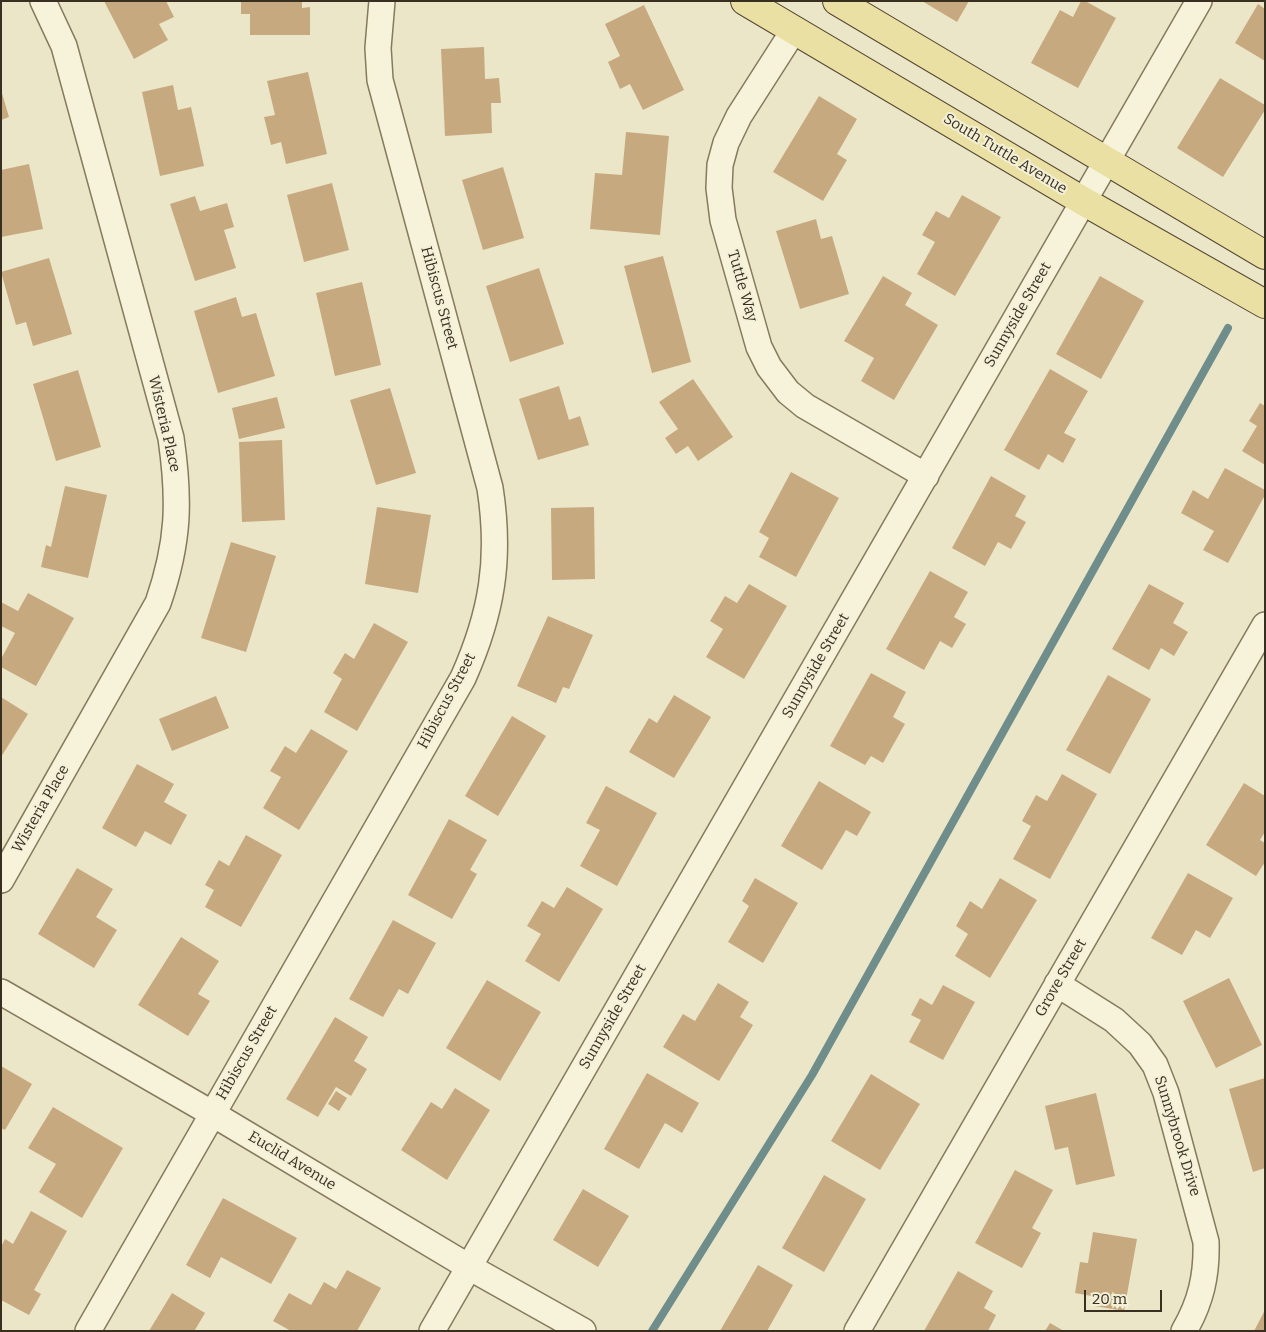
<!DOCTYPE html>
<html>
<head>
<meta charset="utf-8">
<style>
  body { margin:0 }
  #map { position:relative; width:1266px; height:1332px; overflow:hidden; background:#ece6c8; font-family:Bitter,serif }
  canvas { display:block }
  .frame { position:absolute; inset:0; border:2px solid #382f21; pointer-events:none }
  .scale { position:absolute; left:1084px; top:1290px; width:78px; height:22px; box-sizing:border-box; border:2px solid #382f21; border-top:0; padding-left:6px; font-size:15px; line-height:18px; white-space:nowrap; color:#382f21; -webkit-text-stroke:4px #f3f0d7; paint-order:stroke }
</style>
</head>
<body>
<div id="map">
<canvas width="1266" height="1332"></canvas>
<div class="frame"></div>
<div class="scale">20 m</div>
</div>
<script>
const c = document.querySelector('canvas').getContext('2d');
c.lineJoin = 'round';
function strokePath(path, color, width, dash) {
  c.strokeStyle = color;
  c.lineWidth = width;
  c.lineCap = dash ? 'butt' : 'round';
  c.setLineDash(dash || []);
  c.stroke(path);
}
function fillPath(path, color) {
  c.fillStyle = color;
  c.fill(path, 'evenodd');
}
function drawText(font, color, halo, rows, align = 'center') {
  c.font = font + ' Bitter,serif';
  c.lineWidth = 4;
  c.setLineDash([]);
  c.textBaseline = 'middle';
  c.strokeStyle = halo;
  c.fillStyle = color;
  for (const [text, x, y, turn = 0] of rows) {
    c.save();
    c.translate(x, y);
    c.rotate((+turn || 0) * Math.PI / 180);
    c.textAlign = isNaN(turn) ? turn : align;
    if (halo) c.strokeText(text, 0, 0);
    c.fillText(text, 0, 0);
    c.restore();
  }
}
const stream = new Path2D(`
  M652,1331L812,1075L1228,328`);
const building = new Path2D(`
  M104,1H166L174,17L159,24L168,40L134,59Z
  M241,1H302V8L310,7V35H250V14H241Z
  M922,1H969L957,22Z
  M1081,1H1085L1116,18L1078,88L1031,63L1060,10L1073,17Z
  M1258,4L1265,9V61L1235,43Z
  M644,5L684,90L643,110L630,84L620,89L608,62L620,56L605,24Z
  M484,47L485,79L499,78L501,103H491L492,133L445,136L441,49Z
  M308,72L327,154L286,164L281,142L271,145L264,117L275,115L267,81Z
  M1220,78L1265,105V110L1223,177L1177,148Z
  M173,85L178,110L191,107L204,166L160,176L142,92Z
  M1,90L9,117L1,120Z
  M819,96L857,119L837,154L847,160L823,201L773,172Z
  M626,132L669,136L660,235L590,229L595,173L622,175Z
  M29,164L43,229L1,237V170Z
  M503,167L524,238L483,250L462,180Z
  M332,183L349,250L304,262L287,195Z
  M962,195L1001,217L955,296L917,274L935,242L922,235L936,211L949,218Z
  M195,196L200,211L227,203L234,227L224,230L236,268L195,281L170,204Z
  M816,219L821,239L832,236L849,294L800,309L776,231Z
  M663,256L691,362L652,373L624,266Z
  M49,258L72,334L33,346L26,322L16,325L1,272Z
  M539,268L564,344L510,362L486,286Z
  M883,276L912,293L905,305L938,325L894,400L861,381L874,358L844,341Z
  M1100,276L1144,301L1101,379L1056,354Z
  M362,282L381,365L335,376L316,293Z
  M236,297L242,317L256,313L275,376L218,393L194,311Z
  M1050,369L1088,391L1064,433L1076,439L1063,463L1048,454L1039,470L1004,450Z
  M78,370L101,447L56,461L33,384Z
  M693,379L733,437L698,461L688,446L676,454L665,438L678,429L659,402Z
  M559,386L569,420L580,416L589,445L538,460L519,399Z
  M390,388L416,473L376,485L350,400Z
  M277,397L285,428L239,439L232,408Z
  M1260,403L1265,406V465L1242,451L1257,426L1249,421Z
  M282,440L285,520L242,522L239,442Z
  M1225,468L1265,490V495L1228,563L1203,550L1214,531L1181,513L1193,490L1208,499Z
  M791,472L839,498L796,577L759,557L769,538L759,532Z
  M991,476L1026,496L1015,516L1026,522L1011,549L998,542L985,566L952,548Z
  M65,486L107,495L88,578L41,567L46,545L51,547Z
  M377,507L431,515L418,593L365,584Z
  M594,507L595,579L552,580L551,508Z
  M231,542L276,556L246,652L201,638Z
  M930,571L968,592L954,617L966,624L952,648L940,641L924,670L886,649Z
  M749,584L787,606L744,679L706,657L723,629L710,621L725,596L737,603Z
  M1149,584L1184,603L1173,623L1188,632L1174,656L1161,648L1149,670L1112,649Z
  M28,593L74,618L36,686L1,667V659L15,633L1,626V602L18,611Z
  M548,616L593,635L569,689L563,687L556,703L517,686Z
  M374,623L408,642L357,731L324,712L342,679L333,673L345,653L354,659Z
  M871,673L906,692L893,717L905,724L883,763L871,756L865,765L830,746Z
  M1108,675L1151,699L1110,774L1066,750Z
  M674,695L711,717L674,778L629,752L649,718L657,723Z
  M216,696L229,728L172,751L159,719Z
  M1,697L28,714L1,757Z
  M512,716L546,736L498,816L465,796Z
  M311,729L348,751L299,830L263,808L281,777L270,771L285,746L296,753Z
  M137,764L174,784L164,802L187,815L171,845L145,831L136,847L102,828Z
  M1062,774L1097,794L1050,879L1013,859L1031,826L1022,821L1036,795L1047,801Z
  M819,781L871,812L857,836L846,830L822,870L781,846Z
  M1244,783L1265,796V832L1260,840L1265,843V862L1256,876L1206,845Z
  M606,786L657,813L617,886L580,866L600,830L586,823Z
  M449,819L487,840L470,870L477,874L452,919L408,895Z
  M246,835L282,855L241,927L205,907L214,890L205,885L219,860L229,866Z
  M77,868L113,889L96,917L117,930L94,968L38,934Z
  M1188,873L1233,898L1210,938L1196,930L1182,955L1151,938Z
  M755,878L798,903L763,963L728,942L749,906L742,901Z
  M1000,878L1037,900L990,978L955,956L968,934L956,926L970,901L982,909Z
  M567,887L603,909L559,982L525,961L541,934L527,926L542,901L554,908Z
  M393,920L436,943L408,994L399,989L383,1017L349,999Z
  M181,937L219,961L198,994L210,1001L188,1036L138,1005Z
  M1229,978L1262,1045L1216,1068L1183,1001Z
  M487,980L541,1012L500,1081L446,1048Z
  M718,983L749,1002L740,1017L753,1025L719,1081L663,1047L683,1014L695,1021Z
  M943,985L975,1002L943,1060L909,1042L921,1020L911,1015L920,998L932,1005Z
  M335,1017L368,1037L354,1061L367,1069L351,1096L336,1087L318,1117L286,1099Z
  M1,1066L32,1084L5,1130L1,1128Z
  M647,1073L699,1103L682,1133L665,1123L639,1169L604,1149Z
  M871,1074L920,1104L880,1170L831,1141Z
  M1265,1078V1168L1253,1172L1229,1089Z
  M455,1088L490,1110L447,1180L401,1150L431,1102L442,1109Z
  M336,1091L347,1098L339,1111L328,1104Z
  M1096,1093L1115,1176L1076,1185L1068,1147L1055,1150L1045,1106Z
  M53,1107L123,1148L82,1218L39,1192L56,1164L28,1148Z
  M1015,1170L1053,1190L1032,1228L1041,1233L1022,1268L975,1243Z
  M824,1175L866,1199L824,1272L782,1248Z
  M583,1189L629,1216L598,1267L553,1240Z
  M223,1198L297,1238L271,1284L221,1257L210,1278L186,1265Z
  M31,1211L67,1231L34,1290L41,1294L29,1315L1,1300V1247L5,1239L13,1244Z
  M1093,1232L1137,1239L1124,1311L1095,1306L1097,1297L1075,1293L1080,1262L1088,1263Z
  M758,1265L793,1285L767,1331H720Z
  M347,1270L381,1288L357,1331H291L273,1321L289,1293L311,1305L324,1282L336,1289Z
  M958,1271L993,1291L984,1308L996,1315L988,1331H924Z
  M172,1293L205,1313L195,1330L197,1331H149Z
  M1265,1310V1331H1254Z
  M1050,1323L1064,1331H1045Z`);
const minor = new Path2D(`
  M794,30L739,116L726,143L720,165L719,188L723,220L759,347L769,367L788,392L805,406L926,476
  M1,880L158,603C179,542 180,501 171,438L64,46L43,1
  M1057,984L1114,1020L1140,1044L1155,1065L1166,1093L1206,1242C1207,1275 1201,1302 1184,1331
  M1,992L213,1114L469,1267L583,1331
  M88,1331L463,678C492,613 501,559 490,488L380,80L378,48L382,1
  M432,1331L1199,1
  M857,1331L1265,625`);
const major = new Path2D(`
  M745,1L1083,201L1265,304
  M837,1L1265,255`);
const streetNames = [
  ["South Tuttle Avenue",1005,154,31],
  ["Tuttle Way",742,286,74],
  ["Hibiscus Street",439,298,75],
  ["Sunnyside Street",1018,315,-60],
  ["Wisteria Place",164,424,77],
  ["Sunnyside Street",816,666,-60],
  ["Hibiscus Street",447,701,-62],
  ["Wisteria Place",41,809,-60],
  ["Grove Street",1061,978,-60],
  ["Sunnyside Street",613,1017,-60],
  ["Hibiscus Street",247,1053,-60],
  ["Sunnybrook Drive",1177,1136,73],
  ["Euclid Avenue",292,1161,31]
];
strokePath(stream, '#6f8e8b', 8);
fillPath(building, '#c7a980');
strokePath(minor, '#867a5e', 28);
strokePath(major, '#544732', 30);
strokePath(minor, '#f7f3da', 25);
strokePath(major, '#ebe0a3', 28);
drawText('15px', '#382f21', '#f3f0d7', streetNames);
</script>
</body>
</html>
